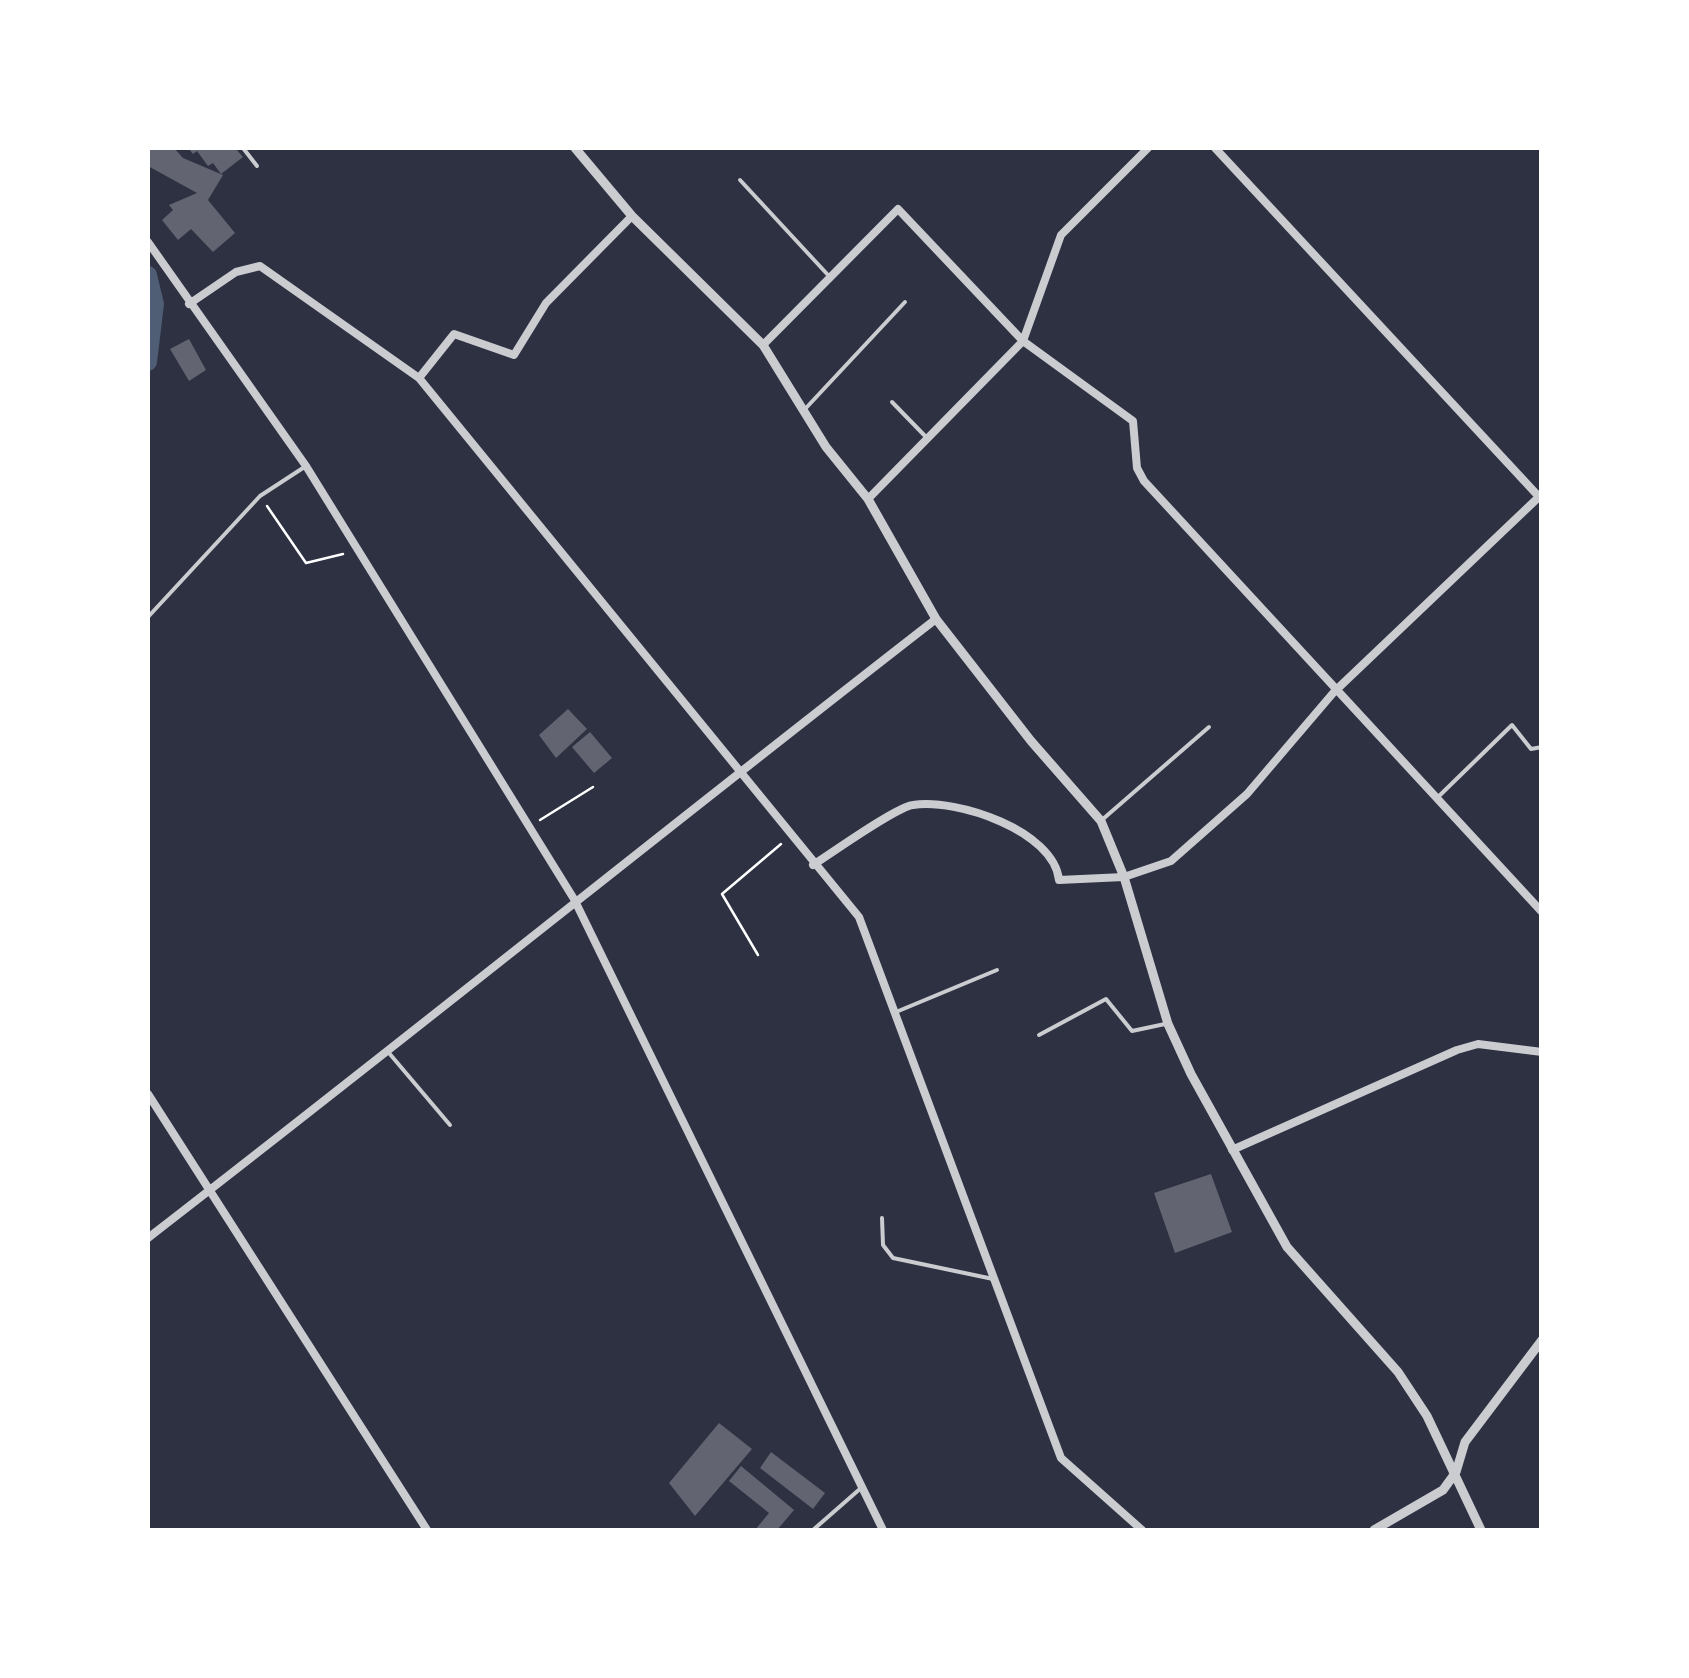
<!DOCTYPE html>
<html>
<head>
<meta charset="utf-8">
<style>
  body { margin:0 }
  #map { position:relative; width:1689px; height:1678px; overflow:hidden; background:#2d3142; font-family:Inter,sans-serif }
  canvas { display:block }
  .frame { position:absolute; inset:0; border:150px solid #fff; pointer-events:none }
</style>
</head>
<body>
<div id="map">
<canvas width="1689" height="1678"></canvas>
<div class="frame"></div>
</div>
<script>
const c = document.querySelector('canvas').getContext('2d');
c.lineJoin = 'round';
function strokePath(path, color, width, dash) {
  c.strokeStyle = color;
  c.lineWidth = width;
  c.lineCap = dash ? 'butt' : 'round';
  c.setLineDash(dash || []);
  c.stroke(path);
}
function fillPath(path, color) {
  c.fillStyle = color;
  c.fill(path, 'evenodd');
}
const canal = new Path2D(`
  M148,275L155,304L148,362`);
const building = new Path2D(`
  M148,148H174L183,158L223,175L208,200L235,233L213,252L191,229L178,240L162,220L173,210L169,205L197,193L148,166Z
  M188,148H235L243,157L221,174L213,163L208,166L197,151L193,154Z
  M189,339L206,370L189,381L170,349Z
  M568,709L587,729L556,758L539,735Z
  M590,732L612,758L594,773L572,747Z
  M1211,1174L1232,1232L1175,1253L1154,1193Z
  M719,1423L752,1449L695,1516L669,1483Z
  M771,1452L825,1493L813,1509L760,1468Z
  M741,1466L794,1510L777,1530H755L769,1513L729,1481Z`);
const path = new Path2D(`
  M267,506L306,563L343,554
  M540,820L593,787
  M758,955L722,894L781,844`);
const service = new Path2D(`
  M243,148L257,166
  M405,148H406
  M740,180L828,275
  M892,402L926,437
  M806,408L905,302
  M148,617L260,496L306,466
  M1437,798L1512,725L1531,749L1542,747
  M1103,819L1209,727
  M896,1012L997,970
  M1039,1035L1106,999L1132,1031L1165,1024
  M389,1053L450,1125
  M882,1218L883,1245L893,1258L993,1279
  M813,1530L861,1488`);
const minor = new Path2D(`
  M1215,148L1542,500
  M148,242L306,466L574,899L883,1530
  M189,304L236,272L260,266L419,378L859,917L1061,1458L1142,1530
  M763,345L898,209L1023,341L1133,421L1137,468L1144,481L1542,912
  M419,378L454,334L514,355L546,303L632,216
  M868,499L1023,341L1061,235L1148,148
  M813,865C832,853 896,807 913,805C957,798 1054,831 1059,880L1124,877L1171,861L1247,794L1334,692L1542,494
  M148,1094L427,1530
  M1232,1150L1457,1050L1478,1044L1542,1052
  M148,1238C412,1034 672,824 936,619`);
const tertiary = new Path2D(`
  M575,148L632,216L763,345L826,447L868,499L936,619L1031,741L1101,821L1124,877L1168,1024L1191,1074L1287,1247L1398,1372L1427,1416L1481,1530
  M1374,1530L1443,1490L1456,1472L1465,1442L1542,1340`);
strokePath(canal, '#4f5d75', 18);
fillPath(building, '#626471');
strokePath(path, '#fff', 2.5);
strokePath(service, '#caccd0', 4);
strokePath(minor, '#caccd0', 8);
strokePath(tertiary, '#caccd0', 9);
</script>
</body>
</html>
